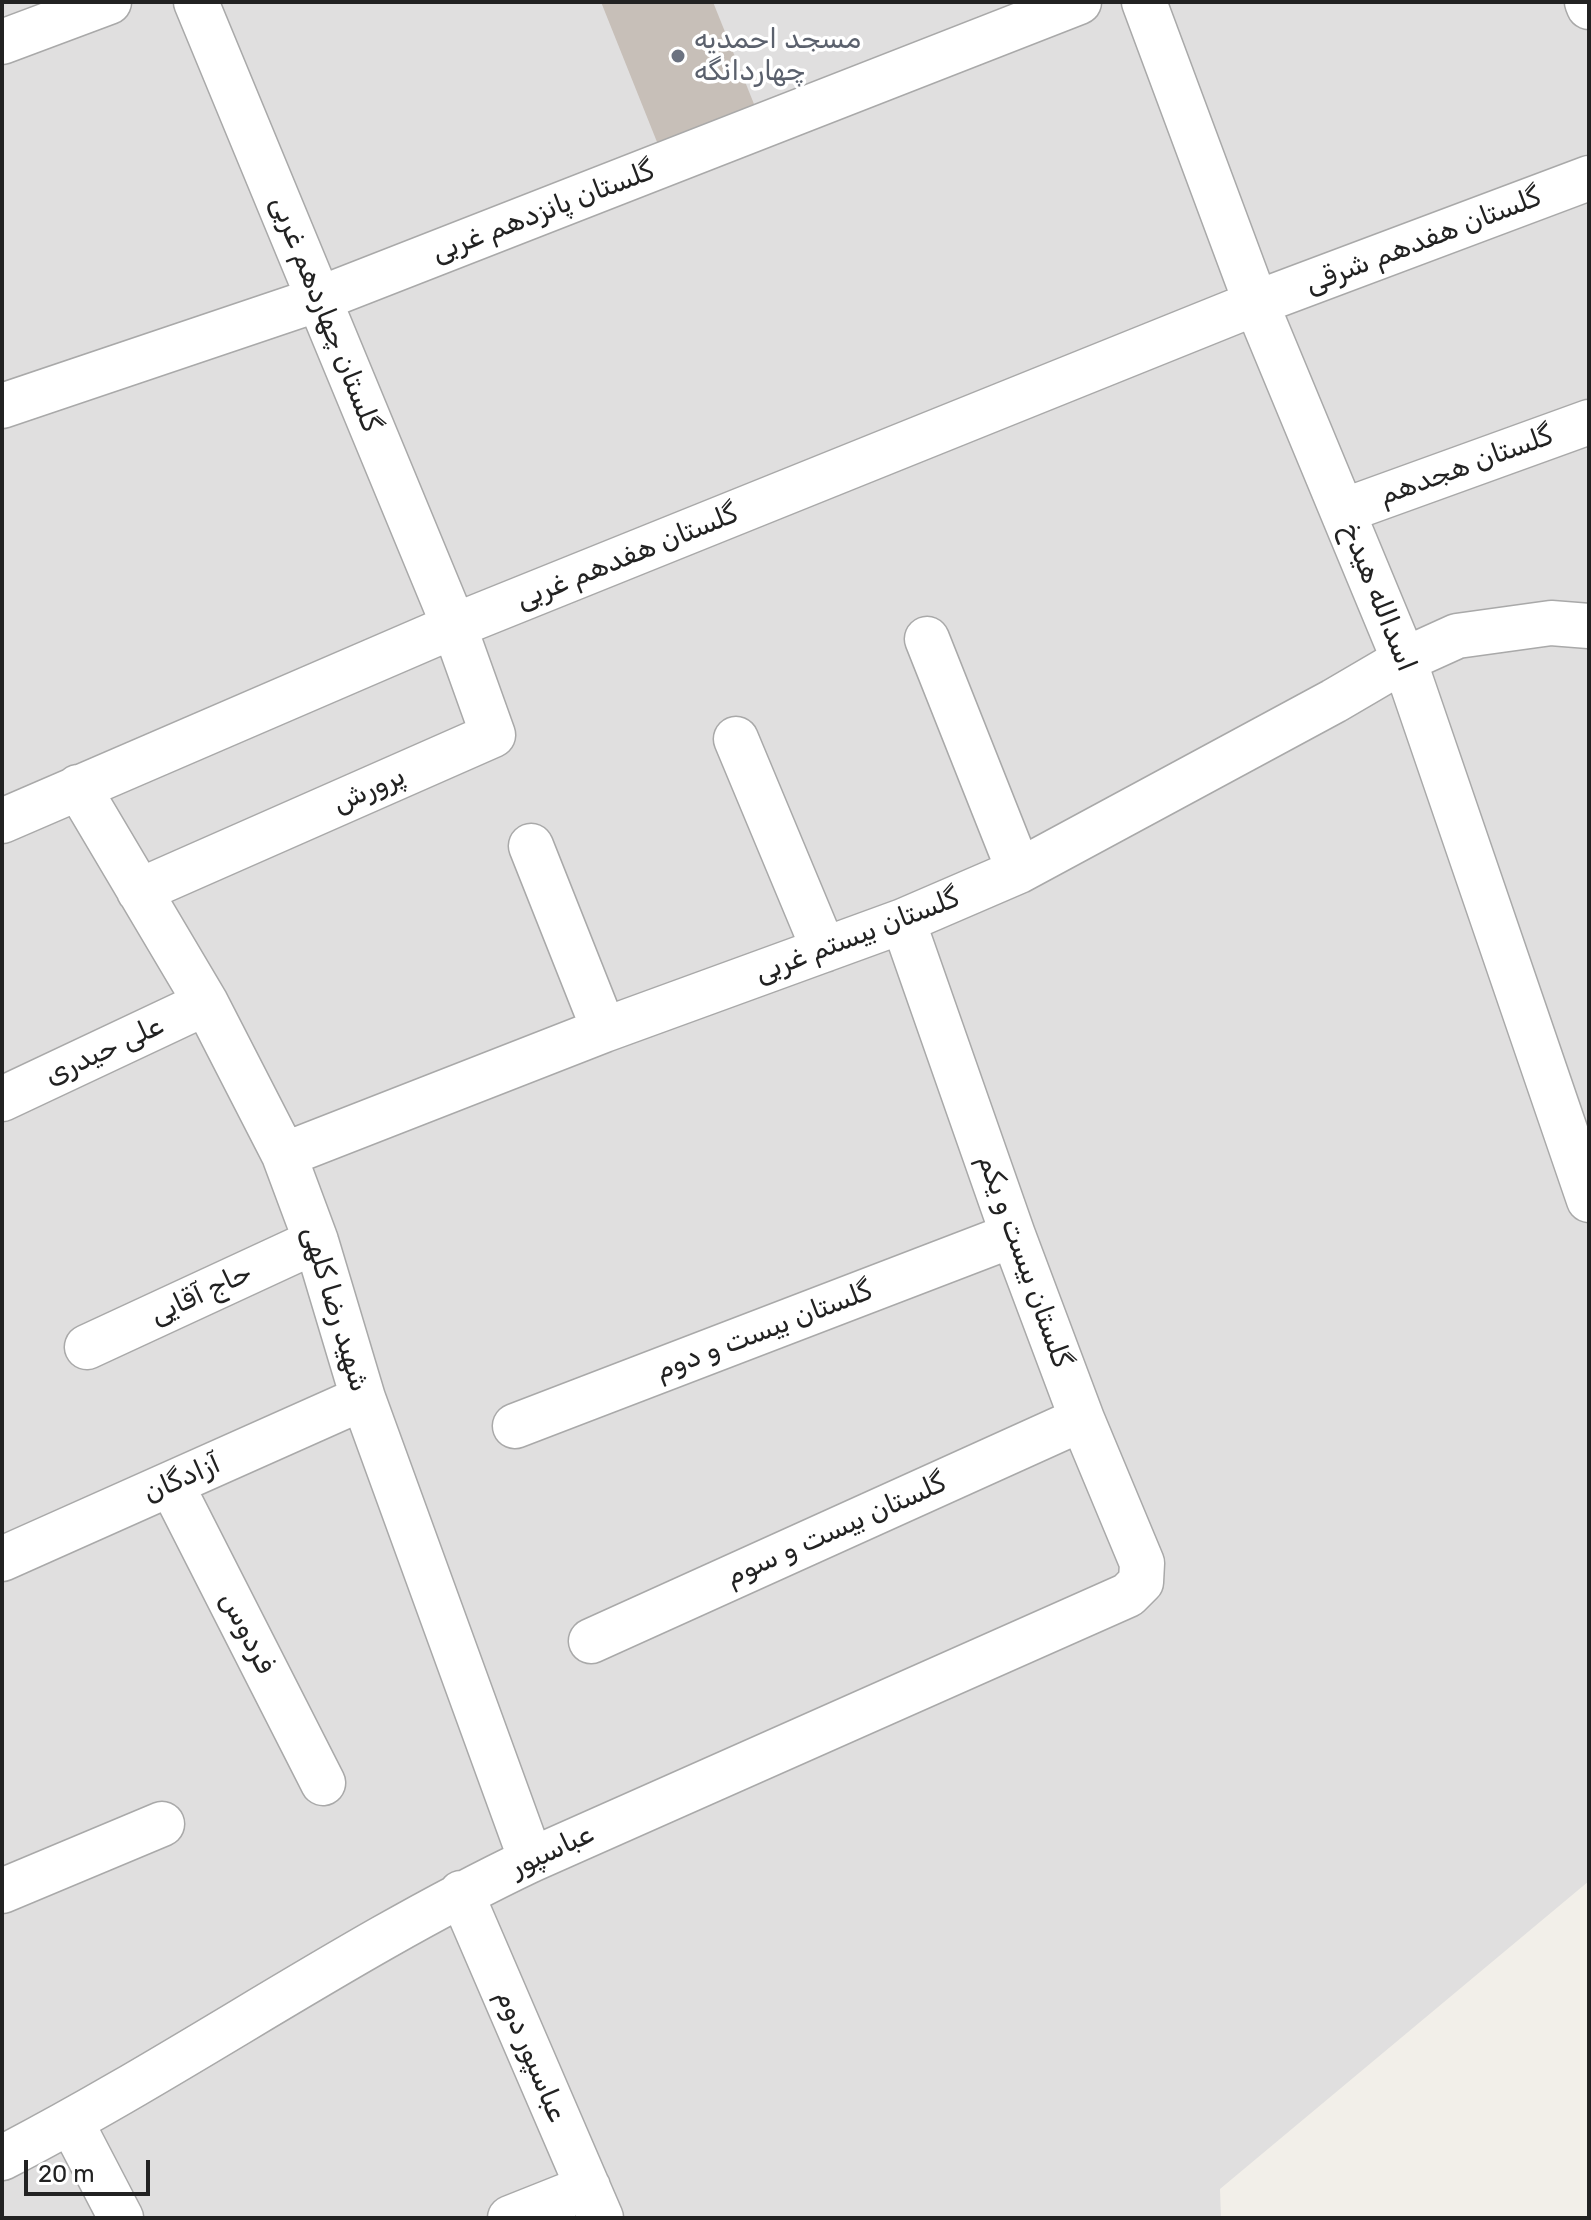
<!DOCTYPE html>
<html>
<head>
<meta charset="utf-8">
<style>
  body { margin:0 }
  #map { position:relative; width:1591px; height:2220px; overflow:hidden; background:#f2efe9; font-family:Rubik,sans-serif }
  canvas { display:block }
  .frame { position:absolute; inset:0; border:4px solid #222; pointer-events:none }
  .scale { position:absolute; left:24px; top:2160px; width:126px; height:36px; box-sizing:border-box; border:4px solid #222; border-top:0; padding-left:10px; font-size:24px; line-height:28px; white-space:nowrap; color:#222; -webkit-text-stroke:6px #fff; paint-order:stroke }
</style>
</head>
<body>
<div id="map">
<canvas width="1591" height="2220"></canvas>
<div class="frame"></div>
<div class="scale">20 m</div>
</div>
<script>
const c = document.querySelector('canvas').getContext('2d');
c.lineJoin = 'round';
function fillPath(path, color) {
  c.fillStyle = color;
  c.fill(path, 'evenodd');
}
function strokePath(path, color, width, dash) {
  c.strokeStyle = color;
  c.lineWidth = width;
  c.lineCap = dash ? 'butt' : 'round';
  c.setLineDash(dash || []);
  c.stroke(path);
}
function drawText(font, color, halo, rows, align = 'center') {
  c.font = font + ' Rubik,Cairo,sans-serif';
  c.lineWidth = 7;
  c.setLineDash([]);
  c.textBaseline = 'middle';
  c.strokeStyle = halo;
  c.fillStyle = color;
  for (const [text, x, y, turn = 0] of rows) {
    c.save();
    c.translate(x, y);
    c.rotate((+turn || 0) * Math.PI / 180);
    c.textAlign = isNaN(turn) ? turn : align;
    if (halo) c.strokeText(text, 0, 0);
    c.fillText(text, 0, 0);
    c.restore();
  }
}
const residential = new Path2D(`
  M2,2H1589V1881L1220,2189L1221,2218H2Z`);
const building = new Path2D(`
  M601,2H713L756,109L659,147Z`);
const street = new Path2D(`
  M1144,2L1256,303L1404,660L1589,1200
  M1587,2L1589,7
  M2,42L109,2
  M2,406L319,299L1079,2
  M1343,511L1589,422
  M927,639L1019,871
  M736,739L824,950
  M78,787L206,1003L284,1155L316,1241L363,1398L531,1860
  M2,821L454,626L1256,303L1589,178
  M531,846L604,1030
  M139,891L493,735L454,626L196,2
  M2,1099L206,1003
  M284,1155L604,1030L903,921L1019,871L1334,701L1404,660L1457,636L1551,623L1589,626
  M87,1347L316,1241
  M515,1426L1013,1235
  M171,1484L323,1783
  M2,1559L363,1398
  M591,1641L1082,1419
  M2,1891L162,1824
  M461,1893L601,2218
  M71,2122L121,2218
  M2,2158C182,2065 348,1947 531,1860L1128,1595L1141,1582L1142,1563L1082,1419L1013,1235L903,921
  M510,2218L588,2187`);
const markers = [
  [678,56,8,"#6b7280"]
];
const worshipNames = [
  ["مسجد احمدیه",694,40],
  ["چهاردانگه",694,72]
];
const streetNames = [
  ["گلستان پانزدهم غربی",543,212,-21],
  ["گلستان هفدهم شرقی",1423,241,-21],
  ["گلستان چهاردهم غربی",325,314,68],
  ["گلستان هجدهم",1466,466,-20],
  ["گلستان هفدهم غربی",627,557,-22],
  ["اسدالله هیدخ",1378,597,68],
  ["پرورش",369,790,-24],
  ["گلستان بیستم غربی",857,936,-21],
  ["علی حیدری",104,1051,-25],
  ["گلستان بیست و یکم",1024,1261,70],
  ["حاج آقایی",201,1294,-25],
  ["شهید رضا کلهی",335,1309,73],
  ["گلستان بیست و دوم",764,1331,-21],
  ["آزادگان",182,1479,-24],
  ["گلستان بیست و سوم",836,1530,-24],
  ["فردوس",247,1633,63],
  ["عباسپور",552,1851,-25],
  ["عباسپور دوم",531,2056,67]
];
fillPath(residential, '#e0dfdf');
fillPath(building, '#c7bfb8');
strokePath(street, '#a9a9a9', 47);
strokePath(street, '#fff', 44);
for (const [x, y, r, color] of markers) {
  const dot = new Path2D();
  dot.arc(x, y, r, 0, 2 * Math.PI);
  c.fillStyle = color;
  c.fill(dot);
  strokePath(dot, '#fff', 3);
}
drawText('28px', '#5b616d', '#fff', worshipNames, 'left');
drawText('28px', '#222', '#fff', streetNames);
</script>
</body>
</html>
